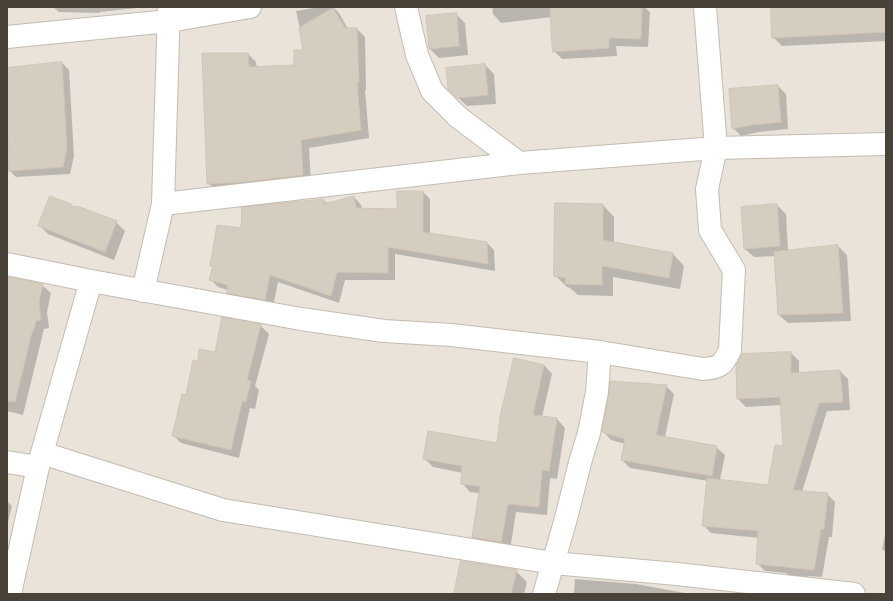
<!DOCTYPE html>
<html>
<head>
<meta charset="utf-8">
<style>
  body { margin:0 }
  #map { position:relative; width:893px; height:601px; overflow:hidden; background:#f5f2eb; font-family:"Fira Sans",sans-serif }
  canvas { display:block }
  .frame { position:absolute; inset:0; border:8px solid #494239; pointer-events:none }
</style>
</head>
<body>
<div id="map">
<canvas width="893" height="601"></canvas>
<div class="frame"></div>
</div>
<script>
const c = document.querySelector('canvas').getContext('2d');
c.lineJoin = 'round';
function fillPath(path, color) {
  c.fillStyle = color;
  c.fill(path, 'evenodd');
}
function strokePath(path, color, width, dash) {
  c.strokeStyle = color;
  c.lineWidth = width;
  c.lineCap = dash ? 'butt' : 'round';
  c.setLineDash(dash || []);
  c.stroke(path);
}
const residential = new Path2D(`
  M7,7H886V594H7Z`);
const shadow = new Path2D(`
  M53,7H137V8L100,12V13L59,12Z
  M319,7H333L339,13L348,29H357L365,37L366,90H365L369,138L309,148L311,183L217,191L208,183L203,54H248L256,62L257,68L295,66L305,51L296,11Z
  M492,7H644L650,12L648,47L616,46L617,56L562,59L554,51L552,17L501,23L493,14Z
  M772,7H886V41L782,46L773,37Z
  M456,14L465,23L468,55L439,58L430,49L428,17Z
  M62,63L69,70L74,156L70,174L16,177L9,170L7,147V69Z
  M485,65L494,74L496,104L467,106L449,89Z
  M778,86L786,94L788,129L759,132L741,136L733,128Z
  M423,192L430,199V234L487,243L494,250L495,271L395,254V280H345L339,303L278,282L273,307L235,300L228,293V290L218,287L210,279L213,268L211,266L242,229L323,200L328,204L354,197L361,205L362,210H398Z
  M70,205L73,207L116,222L125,231L114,260L48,234L39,225Z
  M603,205L614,217V243L673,254L684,266L680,289L613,277V296L578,295L570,288L567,287L555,275Z
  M777,205L786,214L788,251L838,246L847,255L851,321L788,323L779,315L776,256L754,257L745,249Z
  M7,278L42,285L51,293L47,312L49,328L44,329L23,415L7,411Z
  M260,325L269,334L255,386L259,390L255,409L250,408L239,458L181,443L173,435L198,362Z
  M791,353L799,361V374L840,371L848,379L850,410L827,411L802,492L827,494L835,502L832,537H829L822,577L808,576V583L794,581L786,573L765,571L757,563L759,538L711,533L703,525L708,481L630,468L622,460L625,444L611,440L603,431L666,386L674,394L665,437L716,447L725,455L720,480L768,486L785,448L782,405L746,407L738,399Z
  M544,365L552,374L542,417L557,419L565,428L557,479L550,478L547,515L516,512L510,550L481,546L473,537L480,493L470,492L462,483L463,473L433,467L424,458L498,444Z
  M7,501L12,506L7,526Z
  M886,530V552L882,549Z
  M516,571L527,582L524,594H455Z
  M575,579L636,584L685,593L687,594H574Z`);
const building = new Path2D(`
  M550,7H642L641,39L609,38V48L553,52Z
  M771,7H886V32L772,38Z
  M333,8L345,28H357L359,83H357L361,130L301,140L303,175L244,182L207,184L202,53H248L249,67L294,65V50H303L299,28Z
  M457,13L459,46L429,49L426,16Z
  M62,62L67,148L63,167L8,171L7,68Z
  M485,64L488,95L457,98L448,89L446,68Z
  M778,85L781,122L751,125L732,129L729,89Z
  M397,191H423V232L487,242L488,264L388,247V273L337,272L331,296L270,275L265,300L227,293L228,285L209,280L213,266H210L217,225L241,228L242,207L324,199V204L354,196L356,208L397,209Z
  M50,196L71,204V206L80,207L117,221L105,252L38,226Z
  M555,203L603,204V240L673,253L669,278L602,266V285L565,284L566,278L554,276Z
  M777,204L780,246L744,249L741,207Z
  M838,245L843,313L778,315L774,252Z
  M7,277L43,284L39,302L41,320L36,321L33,332H32L15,402L7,401Z
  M222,317L261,324L247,380L251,381L246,402L242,401L231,450L172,436L182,394L186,395L193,360L198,361L199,349L215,352Z
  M791,352V373L840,370L843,402L819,403L793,490L828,493L824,529H821L814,570L756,564L758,531L702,526L707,478L768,485L775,445L783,446L780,397L737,399L736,366L742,354Z
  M514,358L544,365L533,415L557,418L549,471L542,470L539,507L508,504L501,542L472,537L480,486L461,484L462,466L423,459L428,431L497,443L500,417Z
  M610,381L667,385L656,435L717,446L712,476L621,460L625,439L602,432L609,394Z
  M461,561L517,570L511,594H454Z`);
const minor = new Path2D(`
  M406,7L417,55L432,91L458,117L519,163
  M7,37L169,21L250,7
  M163,204L519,163L716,148L886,144
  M7,264L91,281L301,319L384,331L451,335L600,352L703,369C720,368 723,365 730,350L734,270L710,230L707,189L716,148L705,7
  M143,291L163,204L169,7
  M42,453L223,510L553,563L677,574L854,594
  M7,462L38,467
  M10,594L38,467L91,281
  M544,594L565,522L581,459L589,433L597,392L600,352`);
fillPath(residential, '#e9e3da');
fillPath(shadow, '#0003');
fillPath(building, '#d6cdc1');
strokePath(building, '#d1c5b5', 1);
strokePath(minor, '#c3bcb1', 24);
strokePath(minor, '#fff', 22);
</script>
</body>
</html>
